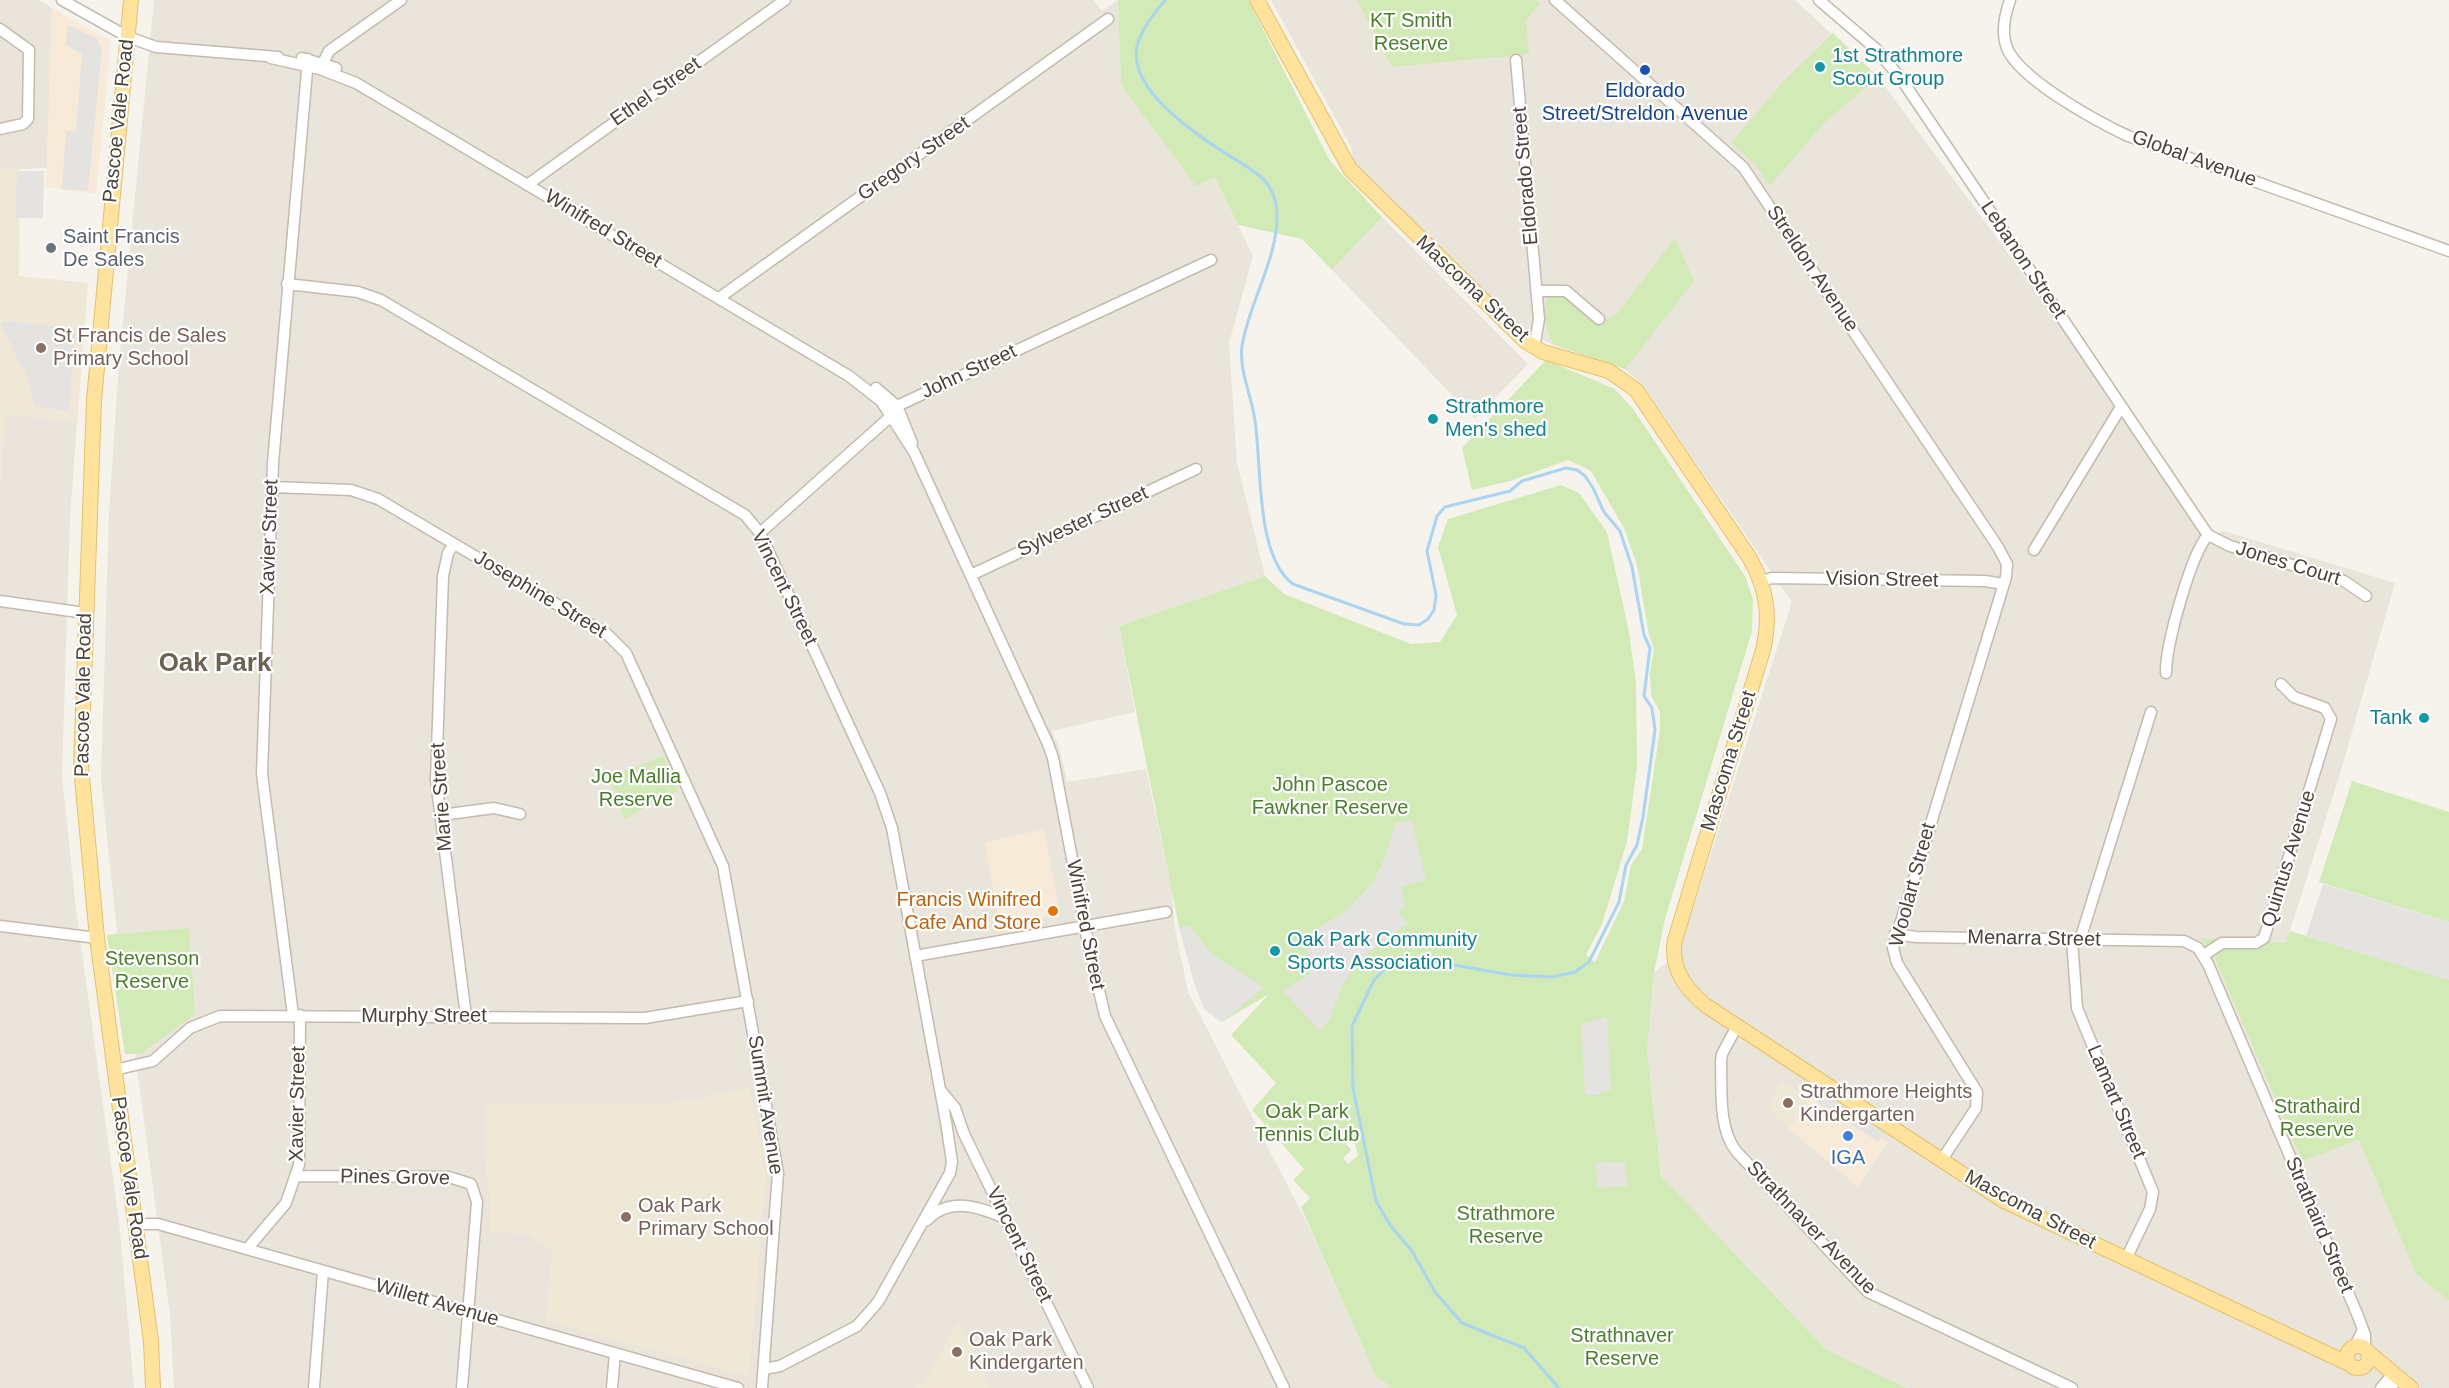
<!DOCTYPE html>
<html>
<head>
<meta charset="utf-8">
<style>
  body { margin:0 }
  canvas { display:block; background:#f6f3ec }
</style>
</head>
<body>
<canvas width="2449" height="1388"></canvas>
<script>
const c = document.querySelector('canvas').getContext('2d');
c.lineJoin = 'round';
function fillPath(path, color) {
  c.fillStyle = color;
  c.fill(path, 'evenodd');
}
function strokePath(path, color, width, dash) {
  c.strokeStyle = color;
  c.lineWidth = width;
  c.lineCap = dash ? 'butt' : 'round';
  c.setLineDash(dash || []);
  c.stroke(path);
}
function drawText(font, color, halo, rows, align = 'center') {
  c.font = font + ' Arial,sans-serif';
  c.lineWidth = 4.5;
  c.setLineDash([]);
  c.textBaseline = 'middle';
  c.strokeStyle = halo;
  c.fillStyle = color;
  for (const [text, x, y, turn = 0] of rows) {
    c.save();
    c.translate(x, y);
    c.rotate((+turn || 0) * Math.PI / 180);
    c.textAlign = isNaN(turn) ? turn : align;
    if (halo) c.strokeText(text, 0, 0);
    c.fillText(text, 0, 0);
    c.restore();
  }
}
const residential = new Path2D(`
  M0,0H39L52,8L47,168L0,170Z
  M154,0H1093L1102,11L1118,0L1121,86L1215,177L1253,256L1229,343L1237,463L1265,576L1119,626L1135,712L1052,731L1060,750L1067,782L1146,769L1172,891L1174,923L1188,992L1311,1231L1376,1375L1393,1388H174L170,1315L135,1054H125L107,935L117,933L101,779L109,512L119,362Z
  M1271,0H1795L1878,77L2120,405L2208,535L2224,531L2395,583L2339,777L2286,943L2201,938L2214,956L2302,1161L2359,1139L2416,1274L2449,1301V1388H1893L1825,1352L1661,1176L1647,1050L1654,973L1679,952L1792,602L1641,383L1625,369L1560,348L1528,333L1510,320L1354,167L1351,147Z
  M1382,217L1528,364L1475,419L1332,270Z
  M4,413L77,423L70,517L62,776L76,909L119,1221L134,1388H0V488Z`);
const commercial = new Path2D(`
  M52,8L111,41L96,194L46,187Z
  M1044,829L1060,914L999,926L985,842Z
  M1815,1090L1888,1142L1858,1187L1789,1129Z`);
const education = new Path2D(`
  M20,169L19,276L88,283L77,423L4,413L0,488V170Z
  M1781,1081L1809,1098L1789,1129L1768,1109Z
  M749,1088L766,1174L749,1374L743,1375L546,1320L552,1251L528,1234L489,1232L491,1201L485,1163V1104H666Z
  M958,1321L990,1388H913L924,1382Z`);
const green = new Path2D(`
  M1118,0H1248L1330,161L1382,217L1332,270L1302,239L1238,225L1215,177L1196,186L1121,85Z
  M1357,0H1537L1540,3L1526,21L1529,54L1392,67Z
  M1833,33L1878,77L1824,123L1770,186L1755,164L1731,143L1782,83Z
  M1675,238L1694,281L1625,369L1553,344C1545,331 1535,283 1565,295C1576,300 1589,315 1598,323L1616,315Z
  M1546,360L1615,389L1633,409L1745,576L1753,599L1752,631L1665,919L1654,973L1647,1050L1661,1176L1826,1350L1907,1388H1393L1376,1376L1301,1207L1322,1187L1310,1198L1293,1180L1304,1169L1252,1110L1276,1083L1231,1035L1269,994L1222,1022L1205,1010L1194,982L1179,927L1119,626L1265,576L1284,594L1411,644L1440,642L1457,615L1438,547L1448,519L1561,485L1579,493L1607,532L1629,632L1636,683L1637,767L1627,842L1602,924L1586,955L1595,962L1624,901L1631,865L1642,849L1660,730V712L1651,695L1650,673L1654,648L1649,635L1637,565L1624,528L1591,471L1568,460L1510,481L1472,490L1462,448ZM1351,1129L1358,1155L1348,1164L1343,1158L1351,1150L1341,1138Z
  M663,756L678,790L624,819L610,777Z
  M2352,781L2449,812V922L2319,882Z
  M189,928L195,1014L142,1053L125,1054L107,935Z
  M2290,931L2449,980V1301L2416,1274L2359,1140L2302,1161L2214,956L2200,938L2286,943Z`);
const parking = new Path2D(`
  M68,25L96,38L102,50L88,191L62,189L66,131H76L82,54L65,45Z
  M17,171H44L43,218H16Z
  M5,321L75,328L69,411L34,406L26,371L21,366L1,324Z
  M1412,821L1426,880L1401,886L1405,907L1398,912L1408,923L1358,961L1342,986L1330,1019L1320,1031L1283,991L1309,975L1308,935L1346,911L1373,882L1385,857L1396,822Z
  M2323,884L2449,922V980L2306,936Z
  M1190,926L1212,954L1264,987L1222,1022L1205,1010L1194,982L1179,927Z
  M1600,1018H1607L1611,1090L1602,1091L1600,1095H1585L1581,1024Z
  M1823,1092L1884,1132L1878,1142L1817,1102Z
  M1604,1162L1625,1163L1627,1186L1597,1188L1596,1163Z`);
const stream = new Path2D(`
  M1165,0C1155,13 1141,29 1137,46C1128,89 1194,133 1225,153C1251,170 1276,178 1277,214C1278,259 1249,302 1242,346C1239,372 1252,396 1255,421C1262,465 1255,556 1293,584L1404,624L1419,625L1428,619L1434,610L1436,595L1427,551L1437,516L1445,507L1510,491L1522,481L1566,468L1577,470L1585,476L1593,488L1604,512L1620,531L1632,567L1644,635L1650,648L1644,696L1652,708L1655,730L1643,817L1637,845L1626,865L1619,902L1589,962L1575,972L1552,977L1511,975L1420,959L1401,961L1387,967L1374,980L1352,1026L1353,1088L1376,1201L1390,1225L1412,1251L1435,1292L1462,1323L1524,1348L1559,1388`);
const minor = new Path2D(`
  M62,0L128,37L156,47L278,57
  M1555,0L1743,167L1998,547L2007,564L2006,577L1893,948L1897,963L1977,1092L1976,1108L1941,1161
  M1819,0L1876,49L1902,80L2208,535L2230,546L2344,581L2366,596
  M2010,0C2004,17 2000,38 2010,54C2029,84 2096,121 2128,136L2449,251
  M0,29L29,50L28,119L23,124L0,129
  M271,58L320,69L356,83L849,376L881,401L914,452L1048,744L1053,758L1088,943L1105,1016L1284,1388
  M302,58L336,68
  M1516,60L1539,319L1534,348
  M320,69L329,51L401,0
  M527,185L785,0
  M287,284L358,292L381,300L745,515L760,533L880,793L892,828L946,1122L952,1162L950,1173L878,1302L857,1326L780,1366L764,1369
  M1536,291H1566L1599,319
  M719,298L1108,19
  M876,388L897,406L912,443
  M272,487L351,490L378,499L607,634L626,653L723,866L778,1173L762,1388
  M760,533L890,417L897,406L1211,260
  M454,544L448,553L443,576L436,780L466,1016
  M2034,550L2121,407
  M971,575L1196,469
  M1761,581L1772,578L1985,581L2003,584
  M0,601L85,613
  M2166,673C2165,647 2191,554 2208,535
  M441,815L494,808L520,814
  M0,926L97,938
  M1895,934L1916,937L2184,941L2198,948L2208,964L2358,1316L2365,1335V1348
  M2072,939L2077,1008L2153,1192L2150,1209L2126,1259
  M2080,940L2151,712
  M2204,955L2222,943H2256L2264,938L2331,719L2325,708L2294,697L2281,684
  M915,956L1166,912
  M293,1015L262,774L273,463L308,59
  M1737,1026L1722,1054L1721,1061C1722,1089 1718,1128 1736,1151L1868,1292L2072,1388
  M114,1070L153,1061L190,1028L220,1016L645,1018L748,1001
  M941,1091L955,1108L964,1134L1088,1388
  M296,1176L449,1177L471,1184L477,1202L462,1388
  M927,1220C950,1196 980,1207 1007,1219
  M135,1224H158L738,1388
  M248,1248L286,1203L299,1165L300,1015
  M2355,1346L2363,1330
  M314,1388L323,1271
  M612,1388L615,1353
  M2381,1388L2393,1374
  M2390,1388L2398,1379`);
const major = new Path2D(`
  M131,0L94,400L81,767L97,938L151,1341L153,1388
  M1257,0L1350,169L1525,341L1543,352L1609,371L1636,390L1749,557C1767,588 1771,616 1763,650L1675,940C1670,968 1685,988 1705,1005L2004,1201L2349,1364
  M2347 1357a11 11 0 1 1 22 0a11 11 0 1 1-22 0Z
  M2369,1353L2411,1388`);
const markers = [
  [1820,67,6,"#0f9aa8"],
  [1645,70,6,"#1a4fb4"],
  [51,248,6,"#6b7280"],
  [41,348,6,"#8d6e63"],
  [1433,419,6,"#0f9aa8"],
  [2424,718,6,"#0f9aa8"],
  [1053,911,6,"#e8710a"],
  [1275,951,6,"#0f9aa8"],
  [1788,1103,6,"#8d6e63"],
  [1848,1136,6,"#3f7fe0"],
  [626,1217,6,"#8d6e63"],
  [957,1352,6,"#8d6e63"]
];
const parkNames = [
  ["KT Smith",1411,21],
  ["Reserve",1411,44],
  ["Joe Mallia",636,777],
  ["Reserve",636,800],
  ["John Pascoe",1330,785],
  ["Fawkner Reserve",1330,808],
  ["Stevenson",152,959],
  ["Reserve",152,982],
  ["Strathaird",2317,1107],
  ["Reserve",2317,1130],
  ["Oak Park",1307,1112],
  ["Tennis Club",1307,1135],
  ["Strathmore",1506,1214],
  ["Reserve",1506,1237],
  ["Strathnaver",1622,1336],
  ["Reserve",1622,1359]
];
const cultureNames = [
  ["1st Strathmore",1832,56],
  ["Scout Group",1832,79],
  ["Strathmore",1445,407],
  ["Men's shed",1445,430],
  ["Tank",2412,718,"right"],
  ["Oak Park Community",1287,940],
  ["Sports Association",1287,963]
];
const transitNames = [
  ["Eldorado",1645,91],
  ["Street/Streldon Avenue",1645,114]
];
const streetNames = [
  ["Ethel Street",656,92,-35],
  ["Pascoe Vale Road",119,121,-84],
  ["Gregory Street",914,159,-35],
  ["Global Avenue",2194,159,20],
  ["Eldorado Street",1526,176,-95],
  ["Winifred Street",603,229,31],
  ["Lebanon Street",2023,260,56],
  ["Streldon Avenue",1812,269,56],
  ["Mascoma Street",1472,289,43],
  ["John Street",969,372,-25],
  ["Sylvester Street",1083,522,-25],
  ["Xavier Street",270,537,-88],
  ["Jones Court",2288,564,17],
  ["Vision Street",1882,580,1],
  ["Vincent Street",784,588,64],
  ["Josephine Street",540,595,31],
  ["Pascoe Vale Road",84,695,-89],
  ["Mascoma Street",1729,761,-73],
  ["Marie Street",442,797,-94],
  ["Quintus Avenue",2289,859,-73],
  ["Woolart Street",1913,885,-75],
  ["Winifred Street",1085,925,79],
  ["Menarra Street",2034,939,1],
  ["Murphy Street",424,1016],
  ["Lamart Street",2116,1102,67],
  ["Xavier Street",298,1104,-89],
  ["Summit Avenue",765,1105,81],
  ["Pascoe Vale Road",129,1178,82],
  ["Pines Grove",395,1178,1],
  ["Mascoma Street",2030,1210,28],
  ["Strathaird Street",2319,1225,67],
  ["Strathnaver Avenue",1811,1228,46],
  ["Vincent Street",1019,1245,64],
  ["Willett Avenue",437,1303,16]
];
const worshipNames = [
  ["Saint Francis",63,237],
  ["De Sales",63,260]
];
const educationNames = [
  ["St Francis de Sales",53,336],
  ["Primary School",53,359],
  ["Strathmore Heights",1800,1092],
  ["Kindergarten",1800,1115],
  ["Oak Park",638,1206],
  ["Primary School",638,1229],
  ["Oak Park",969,1340],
  ["Kindergarten",969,1363]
];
const foodNames = [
  ["Francis Winifred",1041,900],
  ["Cafe And Store",1041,923]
];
const shopNames = [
  ["IGA",1848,1158]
];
const districtNames = [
  ["Oak Park",215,664]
];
fillPath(residential, '#eae5da');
fillPath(commercial, '#f7ead8');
fillPath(education, '#efe8d6');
fillPath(green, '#d2eab5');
fillPath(parking, '#e5e3e0');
strokePath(stream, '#a9d4f2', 3);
strokePath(minor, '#c2bbae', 13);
strokePath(major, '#e6c16a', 16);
strokePath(minor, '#fff', 10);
strokePath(major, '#ffe39c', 14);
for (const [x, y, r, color] of markers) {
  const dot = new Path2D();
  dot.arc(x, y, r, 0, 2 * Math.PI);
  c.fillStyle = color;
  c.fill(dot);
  strokePath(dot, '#fff', 2);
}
drawText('20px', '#4a7f2a', '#fff', parkNames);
drawText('20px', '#0d838f', '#fff', cultureNames, 'left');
drawText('20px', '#164399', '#fff', transitNames);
drawText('20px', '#4b4439', '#fff', streetNames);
drawText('20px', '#5b616d', '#fff', worshipNames, 'left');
drawText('20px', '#785e54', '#fff', educationNames, 'left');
drawText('20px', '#c56008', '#fff', foodNames, 'right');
drawText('20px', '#366cbe', '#fff', shopNames);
drawText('bold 26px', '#6e6250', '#fff', districtNames);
</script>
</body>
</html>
